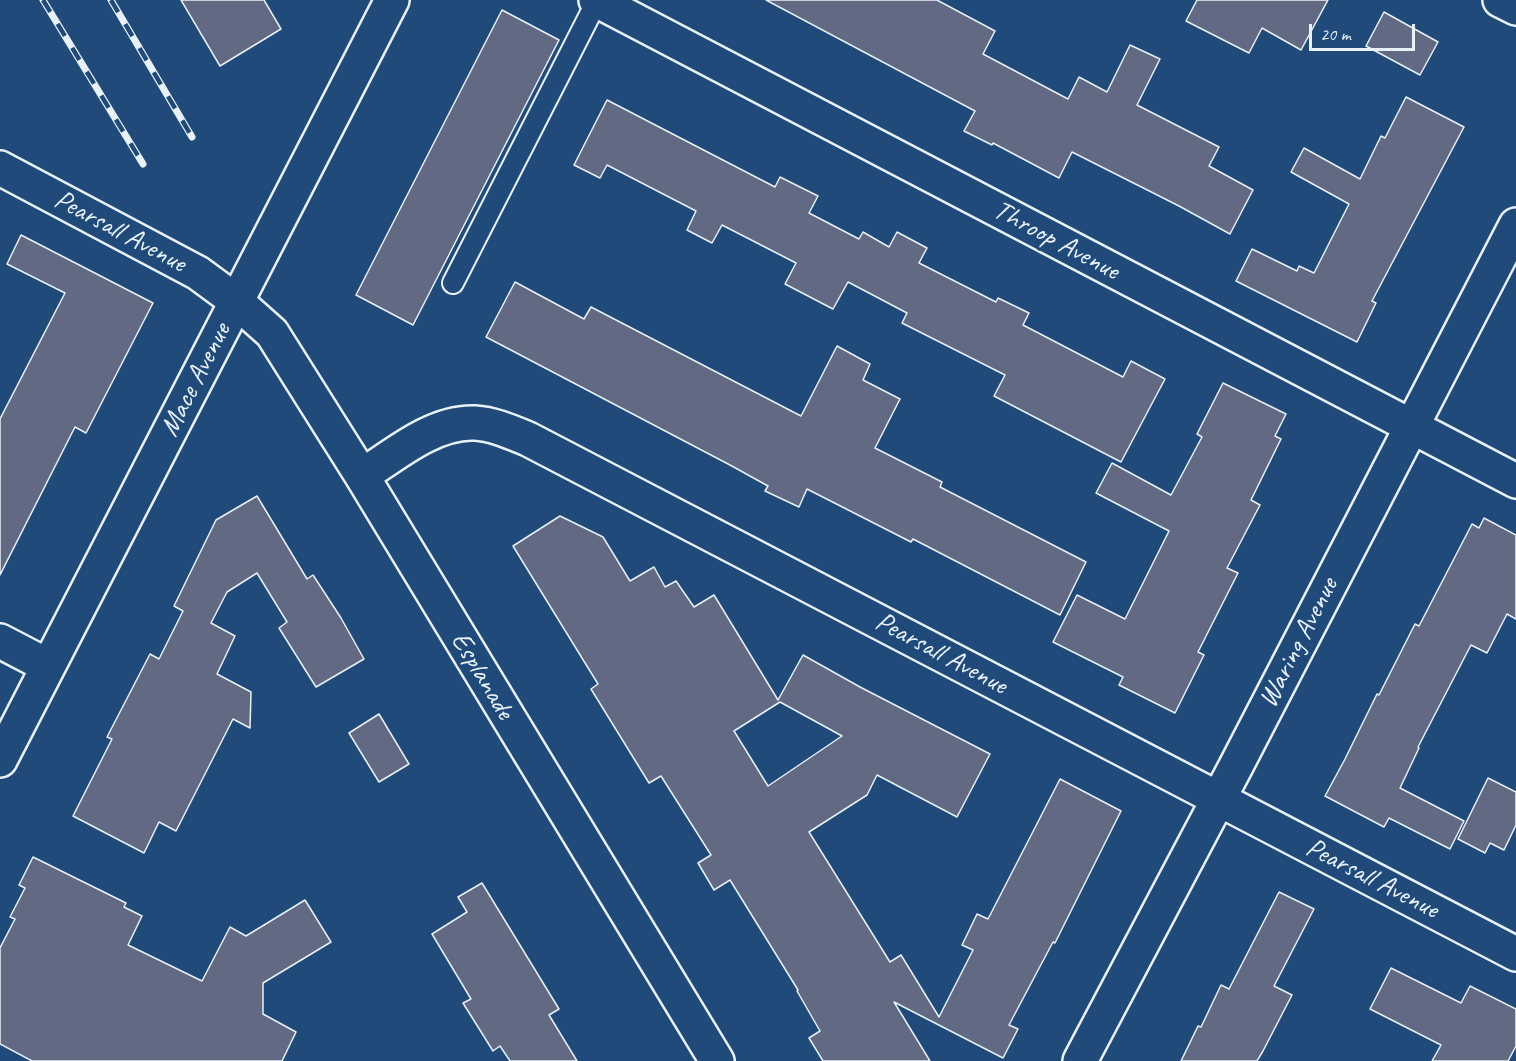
<!DOCTYPE html>
<html>
<head>
<meta charset="utf-8">
<style>
  body { margin:0 }
  #map { position:relative; width:1516px; height:1061px; overflow:hidden; background:#1f4a7a; font-family:Caveat,sans-serif }
  canvas { display:block }
  .scale { position:absolute; left:1309px; top:24px; width:106px; height:27px; box-sizing:border-box; border:3px solid #e8f1f8; border-top:0; padding-left:8px; font-size:18px; line-height:21px; white-space:nowrap; color:#e8f1f8; -webkit-text-stroke:4px #1f4a7a; paint-order:stroke }
</style>
</head>
<body>
<div id="map">
<canvas width="1516" height="1061"></canvas>
<div class="scale">20 m</div>
</div>
<script>
const c = document.querySelector('canvas').getContext('2d');
c.lineJoin = 'round';
function fillPath(path, color) {
  c.fillStyle = color;
  c.fill(path, 'evenodd');
}
function strokePath(path, color, width, dash) {
  c.strokeStyle = color;
  c.lineWidth = width;
  c.lineCap = dash ? 'butt' : 'round';
  c.setLineDash(dash || []);
  c.stroke(path);
}
function drawText(font, color, halo, rows, align = 'center') {
  c.font = font + ' Caveat,sans-serif';
  c.lineWidth = 6;
  c.setLineDash([]);
  c.textBaseline = 'middle';
  c.strokeStyle = halo;
  c.fillStyle = color;
  for (const [text, x, y, turn = 0] of rows) {
    c.save();
    c.translate(x, y);
    c.rotate((+turn || 0) * Math.PI / 180);
    c.textAlign = isNaN(turn) ? turn : align;
    if (halo) c.strokeText(text, 0, 0);
    c.fillText(text, 0, 0);
    c.restore();
  }
}
const building = new Path2D(`
  M181,0H264L281,29L220,66Z
  M766,0H937L995,31L983,54L1068,99L1079,77L1107,92L1130,45L1160,59L1137,105L1219,147L1209,166L1253,190L1230,234L1179,206L1072,152L1059,178L993,143L992,145L964,131L975,111Z
  M1197,0H1328L1301,50L1262,28L1249,53L1186,21Z
  M502,10L559,40L413,325L356,295Z
  M1384,12L1438,42L1420,75L1366,46Z
  M1406,97L1464,127L1372,301L1376,303L1357,342L1236,281L1252,249L1297,271L1299,266L1314,273L1349,204L1291,172L1304,148L1360,179L1381,136L1385,138Z
  M607,100L775,187L780,177L818,196L809,213L859,239L863,232L889,247L897,232L927,248L919,263L996,302L998,298L1029,313L1023,325L1123,377L1131,361L1165,379L1121,462L994,396L1005,375L902,323L907,313L848,282L833,309L785,284L796,263L722,225L712,243L687,230L696,211L607,165L600,178L574,165Z
  M21,235L153,303L86,433L75,427L0,575V419L65,293L7,264Z
  M515,282L584,319L591,307L801,416L837,346L870,364L863,380L900,399L875,448L942,482L940,487L1086,562L1060,615L913,539L911,542L807,489L799,507L765,491L768,486L730,465L486,337Z
  M1223,383L1286,414L1275,436L1281,439L1251,500L1260,505L1227,568L1238,573L1198,652L1204,655L1175,713L1119,685L1123,677L1053,642L1077,595L1125,619L1169,531L1096,493L1112,463L1171,495L1202,437L1197,434Z
  M257,496L307,579L313,575L341,618L364,659L316,687L279,628L287,622L257,573L227,592L211,623L235,636L217,674L251,692L250,728L233,719L176,831L159,822L144,853L73,816L112,739L107,737L150,654L159,659L183,611L174,606L216,520Z
  M560,516L603,537L630,581L654,567L665,587L676,581L694,607L714,595L778,700L803,655L860,687L990,754L957,817L877,775L867,795L809,832L890,962L901,955L939,1017L973,950L962,945L977,914L988,919L1060,779L1121,811L1055,943L1053,942L1009,1025L1018,1029L1003,1058L894,1002L930,1061H823L809,1038L820,1031L797,991L798,990L730,880L714,890L698,863L711,855L661,776L649,783L591,689L598,684L513,546ZM780,702L842,736L768,786L734,731Z
  M1484,518L1516,535V619L1507,614L1487,653L1471,645L1418,747L1419,748L1400,788L1464,821L1450,849L1389,818L1384,827L1325,796L1345,759L1377,694L1379,695L1415,624L1419,626L1472,524L1479,528Z
  M379,714L409,764L379,782L349,733Z
  M1488,778L1516,792V825L1504,850L1490,843L1485,853L1458,839Z
  M33,857L126,903L124,907L142,916L128,945L202,981L230,927L246,936L305,900L331,942L263,983V1014L296,1032L282,1061H32L0,1044V948L15,919L10,917L25,888L19,885Z
  M482,883L559,1009L549,1015L577,1061H510L500,1046L493,1051L463,1003L471,999L432,934L467,912L458,897Z
  M1279,892L1314,909L1274,986L1292,995L1263,1051L1257,1061H1181L1198,1026L1201,1027L1221,985L1229,989Z
  M1391,968L1461,1003L1470,986L1516,1009V1046L1508,1061H1432L1441,1045L1370,1009Z`);
const lane = new Path2D(`
  M453,283L597,1`);
const street = new Path2D(`
  M596,0L1516,481
  M1500,0L1516,8
  M0,168L198,273L236,301L272,333L362,476L717,1061
  M362,476C394,455 434,421 475,423C493,424 511,432 528,439L1516,954
  M0,641L48,666
  M0,760L392,0
  M1080,1061L1236,766L1516,225`);
const rail = new Path2D(`
  M43,0L143,164
  M111,0L192,137`);
const streetNames = [
  ["Pearsall Avenue",120,232,28],
  ["Throop Avenue",1056,241,28],
  ["Mace Avenue",196,380,-63],
  ["Waring Avenue",1299,643,-63],
  ["Pearsall Avenue",941,654,28],
  ["Esplanade",482,676,59],
  ["Pearsall Avenue",1372,879,27]
];
fillPath(building, '#616983');
strokePath(building, '#e8f1f8', 1.5);
strokePath(lane, '#e8f1f8', 24);
strokePath(street, '#e8f1f8', 38);
strokePath(lane, '#1f4a7a', 20);
strokePath(street, '#1f4a7a', 33);
strokePath(rail, '#e8f1f8', 7);
strokePath(rail, '#1f4a7a', 4.5, [14]);
drawText('28px', '#e8f1f8', '#1f4a7a', streetNames);
</script>
</body>
</html>
